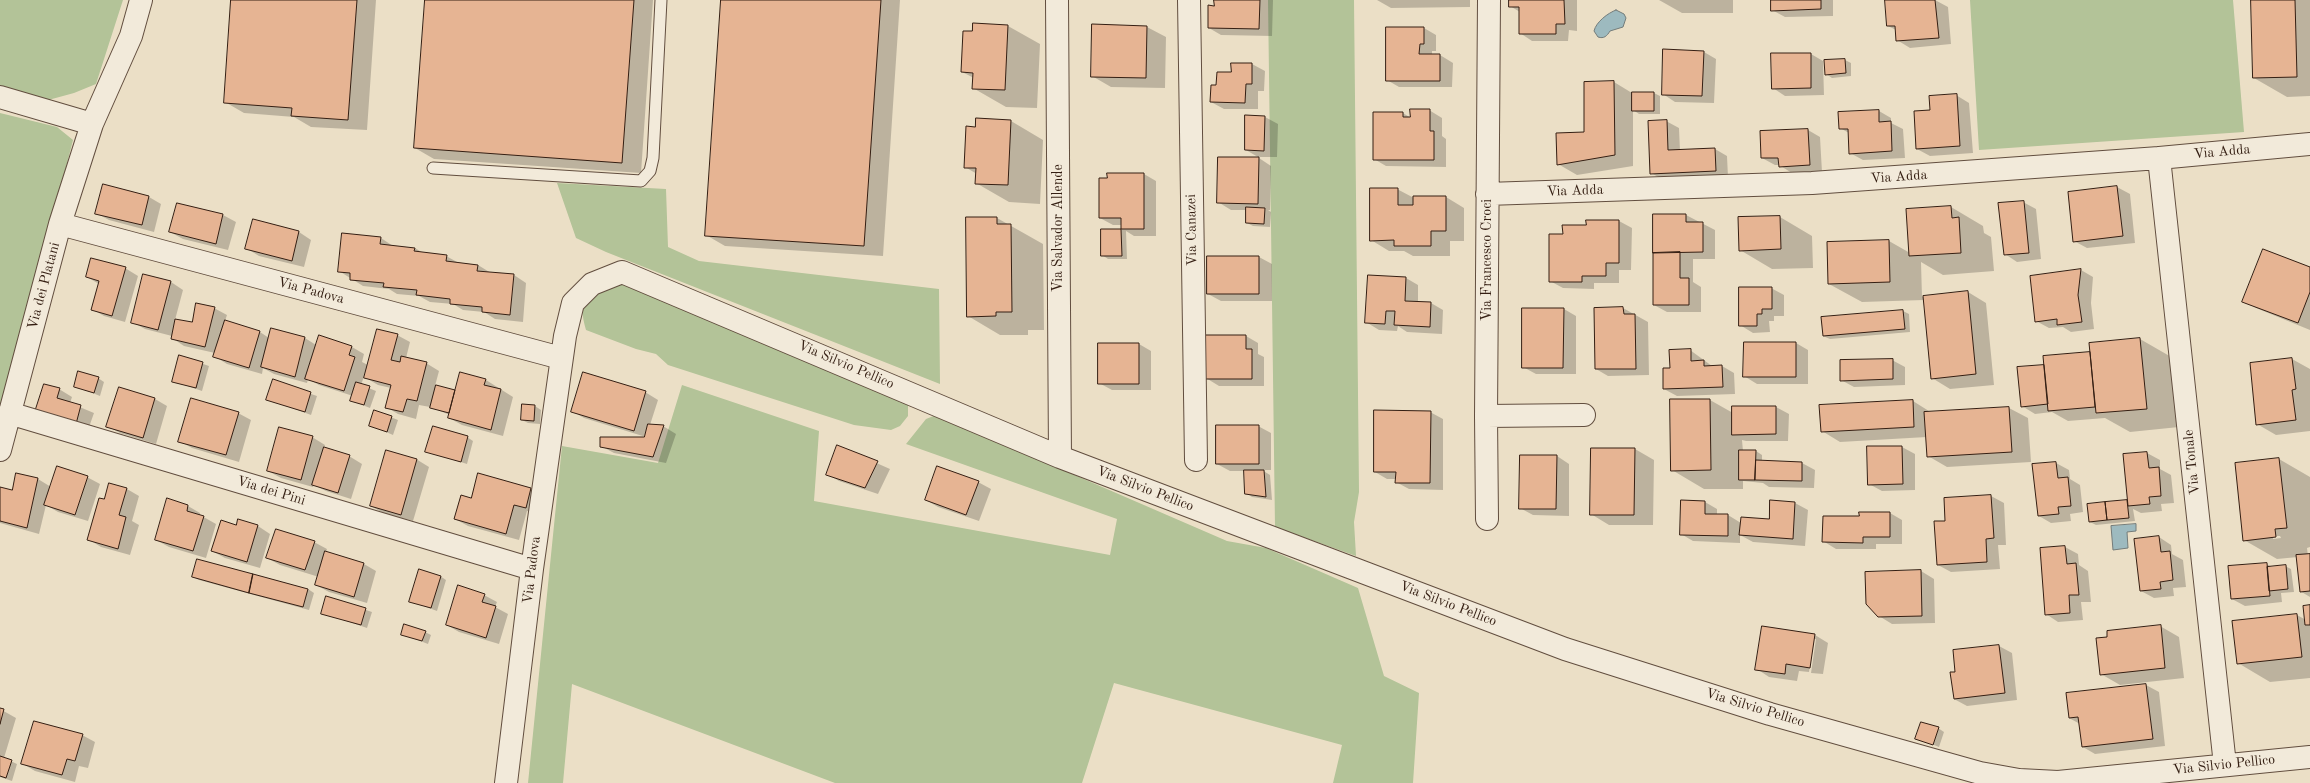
<!DOCTYPE html>
<html>
<head>
<meta charset="utf-8">
<style>
  body { margin:0 }
  canvas { display:block; background:#ebdfc6 }
</style>
</head>
<body>
<canvas width="2310" height="783"></canvas>
<script>
const c = document.querySelector('canvas').getContext('2d');
c.lineJoin = 'round';
function fillPath(path, color) {
  c.fillStyle = color;
  c.fill(path, 'evenodd');
}
function strokePath(path, color, width, dash) {
  c.strokeStyle = color;
  c.lineWidth = width;
  c.lineCap = dash ? 'butt' : 'round';
  c.setLineDash(dash || []);
  c.stroke(path);
}
function drawText(font, color, halo, rows, align = 'center') {
  c.font = font + ' "Old Standard TT",serif';
  c.lineWidth = 3;
  c.setLineDash([]);
  c.textBaseline = 'middle';
  c.strokeStyle = halo;
  c.fillStyle = color;
  for (const [text, x, y, turn = 0] of rows) {
    c.save();
    c.translate(x, y);
    c.rotate((+turn || 0) * Math.PI / 180);
    c.textAlign = isNaN(turn) ? turn : align;
    if (halo) c.strokeText(text, 0, 0);
    c.fillText(text, 0, 0);
    c.restore();
  }
}
const green = new Path2D(`
  M0,0H123L96,84L74,93L41,102L0,90Z
  M1268,0H1354L1359,492L1354,522L1356,556L1275,527Z
  M1970,0H2233L2244,132L1979,150Z
  M0,113L57,127L73,140L0,427Z
  M557,183L666,189L668,247L699,261L939,289L940,384L606,252L576,238Z
  M606,285H624L908,404V416L900,426L891,430L854,425L668,365L656,354L636,349L586,330C578,300 584,302 606,285Z
  M682,385L819,431L814,501L1110,555L1117,519L906,444L926,419L936,415L1227,541L1266,548L1358,588L1384,676L1419,693L1413,783H1333L1342,745L1114,683L1082,783H835L572,684L563,783H528L562,446L658,463Z`);
const water = new Path2D(`
  M1616,10L1624,14L1626,18L1623,27L1610,31C1607,36 1604,39 1598,37L1594,31C1596,22 1608,13 1616,10Z
  M2136,524V531L2127,532L2128,548L2113,550L2111,526Z`);
const shadow = new Path2D(`
  M232,0H376L367,130L311,127L294,117L244,113L225,102Z
  M426,0H653L641,173L434,159L415,148Z
  M722,0H900L883,256L725,246L706,235Z
  M1215,0H1273L1272,36L1221,35L1209,28Z
  M1377,0H1470V7L1391,8Z
  M1510,0H1577V31L1569,30L1568,41H1532L1520,33V12L1510,6Z
  M1659,0H1733V13H1682Z
  M1772,0H1833V16L1785,17L1772,10Z
  M1886,0H1935L1948,7L1951,44L1910,48L1897,40L1896,30L1888,26Z
  M2252,0H2310V96L2287,97L2254,78Z
  M1008,26L1040,44L1037,108L1006,107L973,88L974,78L962,72L973,32Z
  M1147,27L1166,37L1165,88L1111,87L1092,76Z
  M1424,28L1436,35V51H1432V55H1440L1453,63L1452,87H1399L1387,80Z
  M1704,52L1716,59L1714,103L1675,102L1663,94Z
  M1811,54L1823,61L1824,95L1785,96L1773,88Z
  M1845,60L1851,63V76L1832,78L1826,74Z
  M1232,64H1252L1265,71L1264,91H1258V109H1224L1211,102L1217,86L1232,73Z
  M1614,82L1632,93H1654L1660,96V114H1639L1633,110V166L1577,175L1558,164L1585,133Z
  M1956,95L1969,103L1973,153L1930,156L1917,149L1931,111Z
  M1429,110L1442,118V136L1446,139V167L1386,166L1374,159L1403,113L1411,118Z
  M1879,111L1891,118V123L1903,129L1905,158L1863,160L1850,153L1849,133L1840,128Z
  M1265,117L1278,124L1277,157H1258L1246,150Z
  M1011,121L1043,140L1040,204L1009,202L976,183L977,174L965,167L976,128Z
  M1666,121L1679,128L1680,151L1715,149L1727,156L1728,177L1664,180L1651,173Z
  M1808,130L1820,137L1822,172L1792,173L1779,165H1775L1762,158Z
  M1259,158L1271,166L1270,210H1268L1271,212L1270,227L1253,226L1247,223V210H1231L1218,202Z
  M1144,174L1156,181V236H1134L1126,231L1127,259H1108L1102,255V230H1122V225H1113L1100,218L1108,179Z
  M2117,187L2130,194L2135,243L2087,248L2074,241L2069,192Z
  M1397,189L1414,198L1446,197L1464,208V241H1450V256H1413L1404,251H1389L1371,240Z
  M149,197L161,204L154,232L109,220L96,213Z
  M2023,202L2036,209L2041,259L2017,262L2005,254Z
  M178,204L223,215L236,222L228,250L183,239L170,232Z
  M1951,207L1983,226L1984,233L1991,237L1994,271L1943,275L1921,262L1922,297L1968,292L1986,303L1994,385L1950,389L1932,378L1924,300L1862,302L1829,284L1889,241L1910,253Z
  M1686,215L1715,230V259H1693V282L1701,287V312H1667L1654,305Z
  M1780,217L1812,236L1813,268L1772,269L1740,250Z
  M997,218L1043,244L1044,330H1028V335H1000L968,316Z
  M254,221L299,232L311,240L304,267L259,256L246,248Z
  M1619,221L1632,228L1631,270H1619V283H1594V289L1563,288L1550,281L1564,235L1587,226Z
  M381,238L393,246L415,248L423,253L446,256L459,263L478,265L491,273L514,275L526,283L523,322L495,319L484,312L463,310L453,304L430,302L419,296L397,294L389,289L363,286L339,271Z
  M1208,257H1259L1272,264V301H1221L1208,294Z
  M125,268L138,276L125,322L104,316L92,309L99,284L87,277Z
  M2310,268V330L2256,308L2243,301Z
  M2081,270L2093,277L2091,303L2094,329L2071,332L2063,327L2049,328L2036,321L2031,276Z
  M1406,278L1418,285V303H1431L1443,310L1442,334L1407,332L1398,326L1397,331L1379,330L1366,322Z
  M171,282L183,290L175,320L192,323L214,308L227,315L225,321L260,332L269,338L272,330L305,338L316,345L320,336L352,347L364,354L362,362L368,365L361,385L376,391L370,408L352,401L353,396L319,385L308,379L307,383L274,374L263,368L262,374L227,364L214,356L215,353L184,346L172,338V336L145,329L132,322Z
  M1771,288L1784,295V316H1774V321H1769L1770,332L1753,333L1740,325Z
  M1623,308L1648,322L1649,375L1608,376L1596,369L1595,309Z
  M1564,309L1576,316V374H1536L1523,367Z
  M1903,311L1909,314L1910,332L1830,339L1823,336Z
  M397,335L410,342L406,358L426,363L439,371L435,386L456,391L461,373L486,380L513,397L503,436L462,425L449,418L450,415L430,407L419,405L416,419L398,414L386,407L391,388L378,385L366,378Z
  M1246,336L1258,343V354L1264,357V386H1219L1206,378Z
  M2140,339L2173,358L2179,427L2130,432L2105,418L2068,421L2052,412L2035,414L2022,406L2091,353L2090,344Z
  M1796,343L1808,350V384H1757L1744,376Z
  M1139,344L1151,351V390H1112L1099,383Z
  M1690,350L1712,366H1722L1734,373L1735,394L1677,396L1664,389L1671,369Z
  M180,356L209,366L202,391L173,381Z
  M2292,359L2310,369V431L2276,435L2257,424L2251,364Z
  M1892,360L1905,367V385L1854,387L1841,380Z
  M98,378L104,382L100,396L75,386Z
  M273,381L317,396L311,415L268,399Z
  M119,388L155,399L167,406L156,444L120,433L107,426Z
  M59,389L72,397L70,403L94,413L88,430L49,419Z
  M645,392L658,400L650,425L663,426L676,434L666,463L614,453L601,446L646,437L584,418L572,411Z
  M1710,400L1733,413L1776,407L1789,414L1788,441H1746L1742,440L1743,451H1756L1762,455V461L1802,463L1815,470L1814,488L1769,487L1763,483L1743,481V489H1704L1672,470Z
  M1913,401L1932,413L2009,408L2028,418L2031,462L1947,467L1928,456L1927,437L1840,442L1822,431Z
  M523,405L535,406L541,410L540,424L528,423L522,420Z
  M375,411L398,420L393,435L370,425Z
  M1430,412L1443,419V490L1409,489L1396,482V479H1387L1375,472Z
  M238,413L251,420L239,462L192,448L179,441Z
  M1258,426L1271,433V470H1262L1270,475L1272,500L1252,497L1246,493L1245,471H1230L1217,464Z
  M312,437L325,445L324,448L349,456L362,464L351,499L326,491L314,485L313,487L281,478L268,471Z
  M467,437L473,441L467,464L426,451Z
  M838,446L890,469L878,494L839,481L827,474Z
  M1868,447H1902L1915,454V490L1882,491L1869,484Z
  M1592,449H1635L1654,460L1653,525H1609L1591,514Z
  M2147,453L2160,460V469L2171,475L2174,503L2161,504L2162,511L2141,513L2133,509L2135,521L2096,525L2090,522L2088,505L2128,501Z
  M1557,456L1569,464V516L1533,515L1520,508Z
  M416,459L429,467L413,521L383,513L371,506Z
  M2279,459L2310,477V547L2307,548L2308,556L2310,555V597L2300,591L2298,557L2277,559L2244,540ZM2273,536H2280L2281,538L2273,539Z
  M2056,463L2069,470L2070,479L2080,485L2083,512L2070,514L2071,521L2051,523L2039,516L2033,465Z
  M17,474L38,479L51,487L87,477L100,484L88,521L58,512L46,505L39,534L0,523V489L13,492Z
  M978,482L991,489L979,521L938,507L926,500Z
  M110,484L127,489L139,496L132,521L139,525L130,555L101,547L88,539Z
  M531,489L543,496L538,515L527,511L519,540L468,526L455,519L472,499Z
  M1991,496L2004,503L2006,545H1998L2000,569L1951,572L1938,565L1946,522Z
  M1771,501L1795,503L1808,510L1805,546L1753,542L1740,535V543L1693,541L1681,534L1705,502L1717,509V515H1728L1741,523L1770,520Z
  M188,506L200,513V515L216,524L206,558L169,547L156,540Z
  M1890,513L1902,520V544H1876V549H1836L1823,541L1860,517Z
  M239,521L258,526L270,534L260,568L225,558L212,551L237,527Z
  M2159,537L2171,545L2172,554L2183,560L2186,587L2173,588L2174,596L2154,598L2141,591Z
  M314,542L327,549L326,552L364,564L376,571L367,603L329,592L316,585L319,577L280,565L267,558Z
  M2065,547L2078,554L2079,565L2088,571L2091,602H2081L2083,620L2058,622L2046,614L2041,549Z
  M2266,564L2272,567L2285,566L2291,569L2294,592L2281,593L2282,602L2245,606L2232,599Z
  M1921,571L1934,579L1935,623L1892,624L1879,616Z
  M440,576L446,580L437,611L410,601Z
  M193,577L308,589L314,593L309,610L199,580Z
  M484,595L497,602L495,607L508,614L499,644L459,632L447,625Z
  M327,597L372,612L367,628L323,613Z
  M2310,606V678L2270,682L2238,663L2297,615L2306,620Z
  M2160,626L2179,637L2184,678L2120,685L2101,674L2109,638Z
  M1763,627L1815,635L1828,643L1823,674L1811,673L1816,639H1814L1809,672L1799,671L1797,681L1769,677L1757,669Z
  M425,632L431,635L428,644L402,634Z
  M1999,646L2012,653L2017,700L1967,706L1954,699L1956,673L1954,651Z
  M2146,685L2159,692L2165,746L2095,754L2083,747L2080,724L2069,718Z
  M0,709L16,718L4,758L17,764L12,781L0,777Z
  M1938,728L1944,732L1939,747L1916,738Z
  M82,735L95,742L88,768L79,766L75,782L35,771L23,764Z`);
const building = new Path2D(`
  M231,0H357L348,120L291,116L292,108L224,103Z
  M425,0H634L622,163L414,148Z
  M721,0H881L864,246L705,236Z
  M1214,0H1260L1259,29L1208,28V5L1214,6Z
  M1509,0H1564L1565,24H1556V34H1519V7H1509Z
  M1771,0H1821V9L1771,11Z
  M1885,0H1935L1939,38L1896,41L1895,26H1887Z
  M2251,0H2295L2297,77L2253,78Z
  M973,23L1008,25L1005,90L972,89L973,73L961,72L963,31H972Z
  M1092,24L1147,26L1146,78L1091,77Z
  M1386,27H1424V44H1420L1419,54H1440V81H1386Z
  M1663,49L1704,51L1702,96L1662,95Z
  M1771,53H1811V88L1772,89Z
  M1845,59L1846,73L1825,75L1824,60Z
  M1231,63H1252V84H1246L1245,103L1210,102L1211,85H1216L1217,72H1231Z
  M1614,81L1615,155L1557,165L1556,133L1584,132V82Z
  M1632,92H1654V111H1632Z
  M1957,94L1960,146L1916,149L1914,111L1930,110L1929,96Z
  M1410,109H1430V131H1434V160H1373V112H1403V117H1410Z
  M1879,110V122L1891,121L1892,151L1849,154L1848,129H1839L1838,112Z
  M1245,115L1265,116L1264,151L1245,150Z
  M976,118L1011,120L1008,185L975,184L976,168H964L966,126L975,127Z
  M1667,120L1668,150L1715,148L1716,171L1650,174L1648,121Z
  M1808,129L1810,165L1779,167L1778,158H1761L1760,131Z
  M1218,157H1259L1258,204L1217,203Z
  M1107,173H1144V229H1121V218H1099V178H1107Z
  M103,184L149,196L142,225L95,214Z
  M2117,186L2123,236L2073,242L2068,192Z
  M1370,188H1398V205H1413V196H1446V231H1431V246H1394V240L1370,241Z
  M2024,201L2029,253L2004,255L1998,203Z
  M177,203L223,214L216,244L169,232Z
  M1951,206L1952,218L1959,217L1961,253L1909,256L1906,209Z
  M1246,207L1265,208L1264,224L1246,223Z
  M1653,214H1686V222H1703V252L1653,253Z
  M1780,216L1781,249L1739,251L1738,217Z
  M966,217H997V224H1011L1012,312H996V316L967,317Z
  M253,219L299,231L292,261L245,249Z
  M1586,220H1619V263H1606V276H1582V282H1549V234H1563L1562,225H1586Z
  M1101,229H1121L1122,256H1101Z
  M342,233L381,237L380,244L415,248L414,251L447,255L446,261L478,265L477,271L514,274L510,315L482,312V307L450,304V299L416,295L417,290L383,287L384,283L350,280V273L338,272Z
  M1889,240L1890,282L1828,284L1827,242Z
  M2263,249L2310,267V292L2298,323L2242,302Z
  M1680,252V278H1689V305H1653V253Z
  M1207,256H1259V294H1207Z
  M91,258L126,267L112,316L91,310L99,281L86,277Z
  M2081,269L2078,295L2082,322L2057,325V319L2035,322L2030,276Z
  M143,274L171,281L158,330L131,323Z
  M1368,275L1406,277L1405,301L1431,302L1430,327L1394,325L1395,311H1386L1385,324L1365,323Z
  M1739,287H1772V309H1762V314H1757V326H1739Z
  M1968,291L1976,374L1931,379L1923,296Z
  M196,303L215,307L205,347L171,339L175,319L192,322Z
  M1623,307L1624,314H1635L1636,369H1595L1594,308Z
  M1522,308H1564L1563,368H1522Z
  M1903,310L1905,329L1823,336L1821,317Z
  M225,320L260,331L249,368L213,357Z
  M271,328L305,337L295,377L261,367Z
  M377,329L398,334L391,360L400,362L401,356L427,362L417,401L407,399L403,412L385,408L391,385L364,378Z
  M319,335L352,346L349,355L355,357L344,391L305,379Z
  M1205,335H1246V349H1252V379H1205Z
  M2140,338L2147,409L2096,413L2089,343Z
  M1744,342H1796V377H1743Z
  M1098,343H1139V384H1098Z
  M1691,349V361L1704,360V366L1722,365L1723,387L1663,389V368H1670L1669,350Z
  M2090,352L2095,407L2048,411L2043,356Z
  M179,355L203,362L196,388L172,382Z
  M2292,358L2296,389L2292,390L2296,420L2256,425L2250,363Z
  M1893,359V379L1840,381V360Z
  M2044,365L2048,404L2021,407L2017,367Z
  M78,371L99,377L94,393L74,387Z
  M460,372L486,379L484,385L501,389L491,430L448,418Z
  M583,372L646,391L634,431L571,412Z
  M273,379L311,392L305,412L266,400Z
  M356,382L370,386L364,405L350,401Z
  M44,384L60,388L57,398L81,405L76,424L35,412Z
  M436,385L455,390L449,413L430,408Z
  M119,387L155,398L143,438L106,427Z
  M191,398L239,412L226,455L178,442Z
  M1670,399H1710L1711,470L1671,471Z
  M1913,400L1914,427L1821,432L1819,405Z
  M522,404L535,405L534,421L521,420Z
  M1732,406H1776V434L1732,435Z
  M2009,407L2012,452L1927,457L1924,412Z
  M374,410L392,416L387,432L369,426Z
  M1374,410L1431,411L1430,483H1395L1396,472H1374Z
  M648,424L664,425L653,457L600,447V437H644Z
  M1216,425H1259V464H1216Z
  M433,426L468,436L461,462L425,452Z
  M279,427L313,436L301,480L267,471Z
  M837,445L878,461L865,488L826,475Z
  M1867,446H1902L1903,484L1868,485Z
  M324,447L350,455L338,493L312,485Z
  M1591,448H1635L1634,515H1590Z
  M386,450L417,459L401,515L370,506Z
  M1739,450H1756L1755,480H1739Z
  M2147,452L2149,468L2159,467L2161,496L2149,497L2150,504L2128,506L2123,454Z
  M1520,455H1557L1556,509H1519Z
  M2279,458L2287,528L2275,529L2276,537L2243,541L2235,463Z
  M1756,460L1802,462V481L1755,480Z
  M2056,462L2058,478L2068,477L2071,506L2058,507L2059,514L2038,516L2032,464Z
  M57,466L88,476L75,515L44,505Z
  M937,466L979,481L966,515L925,500Z
  M1244,470H1264L1266,497L1245,494Z
  M16,473L38,478L27,528L0,521V487L12,490Z
  M478,473L531,488L526,508L514,505L506,534L454,519L461,495L471,498Z
  M109,483L127,488L119,515L126,517L118,549L87,540L99,498L104,499Z
  M1991,495L1994,538L1986,539L1987,562L1937,565L1934,521H1945L1944,498Z
  M167,498L188,505L187,511L204,516L193,551L155,540Z
  M1681,500L1705,501V514H1728V536L1680,535Z
  M1770,500L1795,502L1793,539L1739,535L1741,517L1769,519Z
  M2127,500L2129,518L2107,520L2105,502Z
  M2105,502L2107,520L2089,522L2087,504Z
  M1859,512H1890V537H1863V543L1822,542L1823,516H1859Z
  M238,519L258,525L247,562L211,551L221,520L236,525Z
  M276,529L315,541L305,570L266,558Z
  M2159,536L2161,552L2170,551L2173,580L2160,582L2161,589L2140,591L2134,539Z
  M2065,546L2067,564L2076,563L2079,595H2069L2070,613L2045,615L2040,548Z
  M325,551L364,563L354,597L315,585Z
  M2310,554V591L2300,592L2296,555Z
  M197,559L253,574L249,593L192,577Z
  M2267,563L2270,596L2231,599L2228,566Z
  M2286,565L2288,589L2269,591L2267,567Z
  M419,569L441,576L431,608L409,602Z
  M1921,570L1922,616L1878,617L1866,604L1865,572Z
  M253,574L308,589L303,607L249,593Z
  M458,585L485,594L482,602L496,606L486,638L446,625Z
  M326,596L366,608L361,625L321,614Z
  M2310,605V625H2305L2303,606Z
  M2297,614L2302,657L2237,664L2232,621Z
  M404,624L426,631L422,641L401,635Z
  M2161,625L2165,668L2100,675L2096,638L2107,637V631Z
  M1762,626L1815,634L1810,668L1786,664L1785,674L1755,670Z
  M1999,645L2005,693L1954,699L1950,672H1955L1953,650Z
  M2146,684L2153,739L2082,747L2078,717L2069,718L2066,693Z
  M0,708L4,709L0,724Z
  M34,721L83,734L75,761L67,759L62,775L21,764Z
  M1921,722L1939,727L1933,745L1915,739Z
  M0,756L12,760L6,778L0,776Z`);
const service = new Path2D(`
  M433,168L641,181L650,171L653,158L661,0`);
const minor = new Path2D(`
  M1057,0L1060,457
  M1189,0L1196,460
  M0,97L92,124
  M2159,158L2225,765
  M1487,194L1812,183L2159,158L2310,144
  M60,224L561,358
  M9,413L532,569
  M1486,416L1584,415
  M0,450L60,224L92,124L131,36L141,0
  M1487,519L1486,416L1489,0
  M506,783L532,569L565,336L573,303L592,284L622,272L1060,457L1565,649L1770,714L1980,773L2019,780L2058,782L2310,757`);
const streetNames = [
  ["Via Adda",2222,152,-5],
  ["Via Adda",1899,177,-4],
  ["Via Adda",1575,191,-2],
  ["Via Salvador Allende",1058,228,-90],
  ["Via Canazei",1192,230,-91],
  ["Via Francesco Croci",1487,260,-90],
  ["Via dei Platani",44,286,-75],
  ["Via Padova",311,291,15],
  ["Via Silvio Pellico",846,365,23],
  ["Via Tonale",2192,462,-96],
  ["Via Silvio Pellico",1145,489,21],
  ["Via dei Pini",271,491,17],
  ["Via Padova",532,570,-83],
  ["Via Silvio Pellico",1448,604,21],
  ["Via Silvio Pellico",1755,708,17],
  ["Via Silvio Pellico",2224,765,-6]
];
fillPath(green, '#b3c398');
fillPath(water, '#9dbabf');
strokePath(water, '#737c7a', 1);
fillPath(shadow, '#0003');
fillPath(building, '#e6b493');
strokePath(building, '#341e12', 1);
strokePath(service, '#624e3f', 13);
strokePath(minor, '#624e3f', 24);
strokePath(service, '#f2eada', 11);
strokePath(minor, '#f2eada', 22);
drawText('14px', '#341e12', '#f2eada', streetNames);
</script>
</body>
</html>
